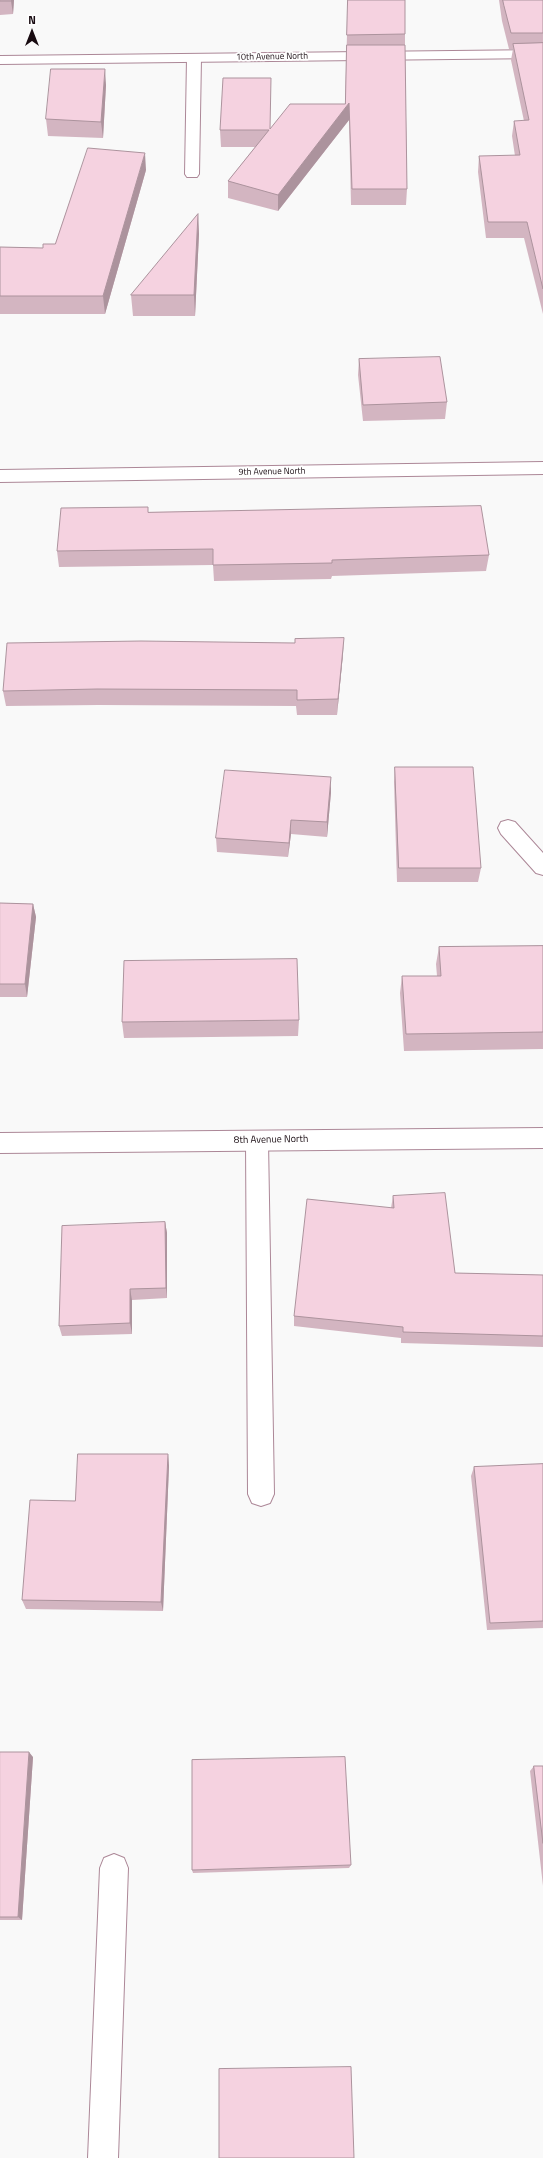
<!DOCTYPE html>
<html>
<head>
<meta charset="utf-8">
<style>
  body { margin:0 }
  #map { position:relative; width:543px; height:2158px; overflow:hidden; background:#f9f9f9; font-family:"Titillium Web",sans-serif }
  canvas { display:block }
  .north { position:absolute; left:12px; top:12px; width:40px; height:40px; -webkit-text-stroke:3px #fff; paint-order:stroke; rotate:0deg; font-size:11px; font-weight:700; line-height:16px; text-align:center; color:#180b11 }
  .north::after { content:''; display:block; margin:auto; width:14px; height:18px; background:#180b11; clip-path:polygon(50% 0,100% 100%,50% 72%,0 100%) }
</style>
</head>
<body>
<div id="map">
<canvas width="543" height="2158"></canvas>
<div class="north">N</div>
</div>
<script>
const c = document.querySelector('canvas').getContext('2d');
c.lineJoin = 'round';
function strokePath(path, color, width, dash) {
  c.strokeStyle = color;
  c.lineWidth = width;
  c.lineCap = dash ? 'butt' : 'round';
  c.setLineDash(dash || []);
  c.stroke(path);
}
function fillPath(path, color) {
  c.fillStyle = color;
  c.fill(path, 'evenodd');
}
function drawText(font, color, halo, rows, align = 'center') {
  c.font = font + ' "Titillium Web",sans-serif';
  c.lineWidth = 3.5;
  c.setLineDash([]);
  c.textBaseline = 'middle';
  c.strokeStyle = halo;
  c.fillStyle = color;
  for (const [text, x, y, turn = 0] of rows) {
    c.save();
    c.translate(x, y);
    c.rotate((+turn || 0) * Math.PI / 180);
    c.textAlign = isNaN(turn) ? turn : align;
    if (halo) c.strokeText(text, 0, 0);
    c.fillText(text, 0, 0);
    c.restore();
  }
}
const lane = new Path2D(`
  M194,54L201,58L199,174L197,177H187L185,174L187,58Z
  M508,820L515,822L543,853V875L536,873L501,834L498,828L501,822Z
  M257,1131L265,1134L268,1141L274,1494L270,1503L261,1506L252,1503L248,1494L246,1141L249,1134Z
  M114,1854L124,1858L128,1868L118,2158H88L100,1868L104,1858Z`);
const street = new Path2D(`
  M543,50V58L0,64V56Z
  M543,462V474L0,482V470Z
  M543,1128V1148L0,1153V1133Z`);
const wall = new Path2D(`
  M0,0H14L13,14L0,15Z
  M348,0L405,34V45L407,189L406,205H351L349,120L278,211L228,198V181L255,147H221L220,130L270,129L345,104Z
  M499,0H543V314L524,238H486L478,172L479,156H515L512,136L514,121H524L511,60L513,49H509L502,21Z
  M106,85L103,138L48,136L46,119Z
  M146,170L105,314H0V247L43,248L55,244Z
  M198,214L199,234L195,316H133L131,295Z
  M359,359L447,402L445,419L363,421L358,375Z
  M148,507V512L489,555L486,571L332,576L331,579L214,581L213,565L59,567L57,551Z
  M295,643L343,654L337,715H297L296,706L99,705L6,706L3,691Z
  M395,767L481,868L478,882H397L394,782Z
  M331,792L327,837L291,834L288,857L217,852L216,838Z
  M0,903L33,904L36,917L27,997H0Z
  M543,946V1049L404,1051L400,993L402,976H437L436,964L439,947Z
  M299,1020L298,1036L124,1038L122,1022Z
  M393,1196L455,1273L543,1275V1347L401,1343V1338L294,1326V1316L391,1208Z
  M165,1222L167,1233V1298L132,1300V1334L62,1336L59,1326Z
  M168,1454L169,1466L163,1611L26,1609L22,1600Z
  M543,1464V1628L487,1630L471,1476L474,1467Z
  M0,1752L33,1757L22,1920H0Z
  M534,1766H543V1886L530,1771Z
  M351,1865L349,1868L193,1873L192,1870Z`);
const shadedWall = new Path2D(`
  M12,0H14L13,14L11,1Z
  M105,69L106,85L103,138L101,122Z
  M349,103V120L278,211V195Z
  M145,153L146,170L105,314L103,296Z
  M198,214L199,234L195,316L194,295Z
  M344,638L343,654L337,715L338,699Z
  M331,777V792L327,837V822Z
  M291,820V834L288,857L289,843Z
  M33,904L36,917L27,997L25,984Z
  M165,1222L167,1233V1298L166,1288Z
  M130,1289L132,1300V1334L130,1323Z
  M168,1454L169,1466L163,1611L161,1602Z
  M29,1752L33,1757L22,1920L18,1917Z`);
const building = new Path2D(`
  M0,0H12L11,1H0Z
  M348,0H405V34L347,35Z
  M503,0H543V33H511L504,6Z
  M543,43V289L527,222H488L479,156L520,155L514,121L529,120L513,44Z
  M347,45H405L407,189H352L349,103L278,195L228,181L269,130H220L223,78H271L270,129L290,104H345Z
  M51,69H105L101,122L46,119Z
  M88,148L145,153L103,296H0V247L43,248V244H55Z
  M198,214L194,295H131Z
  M440,357L447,402L363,405L359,359Z
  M481,506L489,555L332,560V563L213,565V549L57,551L61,508L148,507V512Z
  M344,638L338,699L297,700V690L97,689L3,691L7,643L141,641L295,643V639Z
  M395,767H473L481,868H399Z
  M225,770L331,777L327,822L291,820L289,843L216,838Z
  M0,903L33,904L25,984H0Z
  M543,946V1032L406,1034L402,976H441L439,947Z
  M297,959L299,1020L122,1022L124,961Z
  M445,1193L455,1273L543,1275V1336L403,1332V1327L294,1316L307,1199L394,1208L393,1196Z
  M165,1222L166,1288L130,1289V1323L59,1326L62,1226Z
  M78,1454H168L161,1602L22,1600L30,1500L75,1501Z
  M543,1464V1621L490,1623L474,1467Z
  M0,1752H29L18,1917H0Z
  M345,1757L351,1865L192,1870V1760Z
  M534,1766H543V1843Z
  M351,2067L354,2158H219V2069Z`);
const farStreetnames = [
  ["10th Avenue North",272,57,-1],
  ["9th Avenue North",272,472,-1]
];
const streetNames = [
  ["8th Avenue North",271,1140,-1]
];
strokePath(lane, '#ac8797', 2);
strokePath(street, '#ac8797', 2);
fillPath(lane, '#fff');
fillPath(street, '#fff');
fillPath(wall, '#d3b5c1');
fillPath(shadedWall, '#ac939d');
fillPath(building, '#f5d2e0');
strokePath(building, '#ac939d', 1);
drawText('9px', '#180b11', '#fff', farStreetnames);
drawText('10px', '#180b11', '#fff', streetNames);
</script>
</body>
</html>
